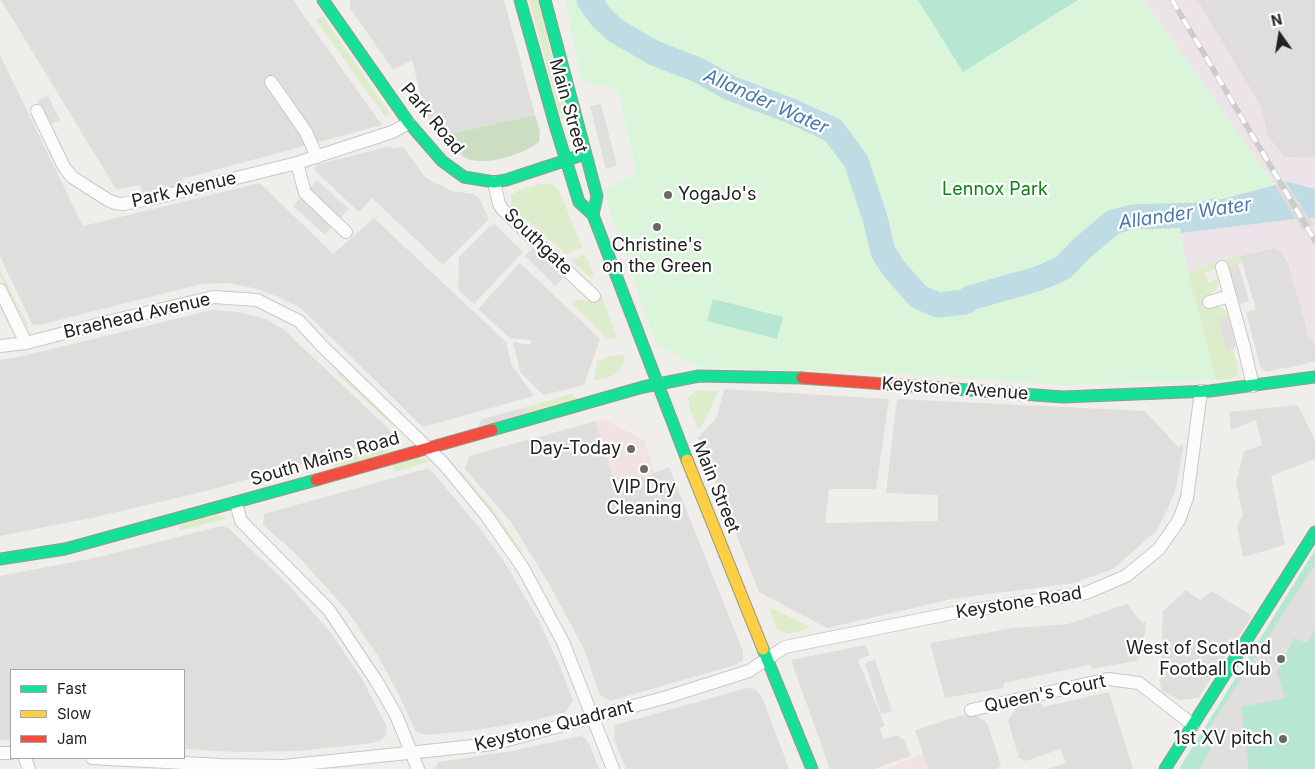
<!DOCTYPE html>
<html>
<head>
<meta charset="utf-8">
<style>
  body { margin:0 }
  #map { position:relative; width:1315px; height:769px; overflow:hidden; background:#f0eeeb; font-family:Inter,sans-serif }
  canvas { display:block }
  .legend { position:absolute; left:10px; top:669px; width:175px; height:90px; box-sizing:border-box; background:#fff; border:1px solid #a7a7a7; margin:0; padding:6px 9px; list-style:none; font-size:15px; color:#222 }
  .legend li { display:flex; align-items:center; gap:10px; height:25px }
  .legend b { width:25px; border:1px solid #a7a7a7 }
  .north { position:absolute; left:1255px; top:10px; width:50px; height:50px; -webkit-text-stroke:4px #fff; paint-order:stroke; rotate:347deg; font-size:14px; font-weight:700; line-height:20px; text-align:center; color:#222 }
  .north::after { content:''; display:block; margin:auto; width:18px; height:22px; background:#222; clip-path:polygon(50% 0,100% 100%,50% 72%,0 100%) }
</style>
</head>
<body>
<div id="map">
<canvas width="1315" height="769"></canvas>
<ul class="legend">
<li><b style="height:6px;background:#16e098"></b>Fast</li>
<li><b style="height:6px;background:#ffcf43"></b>Slow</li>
<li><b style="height:6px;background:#f24e42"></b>Jam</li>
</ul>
<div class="north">N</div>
</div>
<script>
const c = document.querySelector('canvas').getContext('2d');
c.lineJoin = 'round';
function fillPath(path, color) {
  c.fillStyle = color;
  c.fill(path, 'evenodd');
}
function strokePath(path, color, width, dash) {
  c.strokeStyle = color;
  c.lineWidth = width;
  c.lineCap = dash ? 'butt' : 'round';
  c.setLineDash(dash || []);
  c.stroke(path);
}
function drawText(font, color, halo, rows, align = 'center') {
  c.font = font + ' Inter,sans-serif';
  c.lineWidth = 4.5;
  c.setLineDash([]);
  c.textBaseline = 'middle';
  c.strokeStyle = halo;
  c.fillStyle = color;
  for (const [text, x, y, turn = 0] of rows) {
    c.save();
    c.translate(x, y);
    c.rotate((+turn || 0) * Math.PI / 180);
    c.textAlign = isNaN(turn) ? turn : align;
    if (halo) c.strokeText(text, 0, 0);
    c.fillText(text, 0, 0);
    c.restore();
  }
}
const residential = new Path2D(`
  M1,0H293L382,125L189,177L116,189Z
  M350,0H504L535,115L441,136L425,113L412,60L393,70L350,8Z
  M1197,0H1315V158L1284,157L1267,135L1261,107Z
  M0,55L83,226L260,183L333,254L374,218L506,342L512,366L534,396L423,427L302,309L281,298L258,289L228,283L202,284L39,325L32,324L0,256Z
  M390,146L393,149L403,147L426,178L451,191L473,194L479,198L489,219L443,265L376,202L373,197L359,212L314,170L316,165Z
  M494,224L522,251L521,254L474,304L458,290L459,257L488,228Z
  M1274,248L1278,249L1288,262L1309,336L1315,345V361L1284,369L1283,367L1267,372L1261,369L1246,312L1256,309L1240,256Z
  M520,263L600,339L584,385L543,395L520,372L513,342L529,345L532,342L530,340L510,338L478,309Z
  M212,310L238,312L266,319L283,329L389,429L392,435L389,439L206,491L96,517L0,536V360L19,357Z
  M724,389L889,399L876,489H829L825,523L938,521V495L886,493L897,399L1145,411L1178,447L1183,444V449L1176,488L1167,511L1156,531L1113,569L1074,583L952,599L827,628L759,592L698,438L717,417Z
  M1298,405L1315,441V459L1271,476L1285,545L1243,557L1237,526L1243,515L1236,483L1244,451L1262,445L1256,420L1231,430L1229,412Z
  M596,421L616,488L669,467L743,651V660L735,665L610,701L600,695L583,647L549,584L511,522L465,469L469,456Z
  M429,468L479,527L505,563L539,621L560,667L573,701L565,712L535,720L476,730L428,735L416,732L399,695L378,656L346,609L294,552L263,525L264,514Z
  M221,526L228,528L289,585L330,632L361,677L387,727L386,735L381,740L372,743L300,751L238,752L184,749V670H11V740H0V576L99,557Z
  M1186,590L1200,600L1212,591L1252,616L1198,698L1179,700L1162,691L1160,683L1163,611Z
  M1127,604L1142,623L1146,622L1142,655L1136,661L1092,669L1089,665L1004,683L1003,688L945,698L930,643L1013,628L1068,624Z
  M865,645L870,655L858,660L885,726L880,728L883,739L897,735L904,740L911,756L874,769H830L791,660Z
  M747,688L755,689L762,697L789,769H626L614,739L615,725Z
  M1109,692L1133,769H1047L1066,763L1060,749L1026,761L1019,758L1008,721L1016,708L1040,701L1043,707Z
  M963,715L978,716L987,723L1001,765L997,769H928L915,730Z
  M580,736L585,738L589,744L599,769H434L439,762L512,751Z`);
const commercial = new Path2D(`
  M605,420L644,440L655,473L616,488L596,421Z
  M923,754L928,769H884Z`);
const industrial = new Path2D(`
  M1144,0H1197L1261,107L1267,135L1284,157L1315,158V189L1285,181L1275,185Z
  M1309,218H1315V345L1309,336L1288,262L1278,249L1274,248L1263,250L1209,264L1188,274L1180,233L1296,219L1303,230L1314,225Z`);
const grass = new Path2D(`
  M529,0H538L567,117L561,119Z
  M323,16L390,114L385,117L316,20Z
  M541,184H552L559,190L582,247L566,254L511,207V195L519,190Z
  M584,253L594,275L591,278L571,260L577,257L578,258Z
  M1240,256L1242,263L1228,267L1227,262L1214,266L1215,269L1205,272L1208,282L1218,279V283L1216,290L1204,297L1207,308C1217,306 1224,305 1229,316L1219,319L1226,350L1233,348L1239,373L1233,378L1216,380L1188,274L1209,264Z
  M0,270L27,323L28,329L0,276Z
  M598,292L601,294L617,338L609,340L571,303C576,299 580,299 586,302Z
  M623,355L625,361C619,375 609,379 594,380L597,361L610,356Z
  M340,372L394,424L392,425L337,374Z
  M698,390L718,391L704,423L698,429L689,406L688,397Z
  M571,394L577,399L530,412L523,408Z
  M396,443L387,452L334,468L332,460Z
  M419,458L431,461L395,472L392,465Z
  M461,471L492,508L523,552L521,553L496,517L460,472Z
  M216,515L228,518L179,531V525Z
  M769,607L810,627L808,629L786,634L776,628Z`);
const forest = new Path2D(`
  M535,115L540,132L539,142C524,154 487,166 468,159C458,155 449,144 441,136Z`);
const park = new Path2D(`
  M565,0H1144L1275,185L1185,209L1180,233L1188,274L1216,380L1065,385L887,373L698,367L656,344L603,190L637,173L617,88L582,82Z`);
const pitch = new Path2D(`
  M918,0H1078L963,72Z
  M713,299L783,317L777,339L707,321Z
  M1315,550V769H1179Z`);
const parking = new Path2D(`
  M439,39L442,50L417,56L415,45Z
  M482,51L485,62L424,78L421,66Z
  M295,87L330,134L322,140L286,93Z
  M48,96L60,120L49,125L37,101Z
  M601,104L617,166L606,169L590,106Z
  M181,174L184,186L142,196L140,184Z
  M317,180L349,209L325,235L293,206Z
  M533,248L563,278L555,286L525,256Z
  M1238,264L1249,301L1239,304L1228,267Z
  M1229,316L1236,347L1226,350L1218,319Z
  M523,408L530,412L478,427L482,419Z
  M1315,564V629L1307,643L1294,638L1277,672L1285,698L1241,707L1249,769H1200L1211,748L1201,741Z
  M875,660L892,711L881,714L865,663Z`);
const water = new Path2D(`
  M1285,181L1315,189V218H1309Z
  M1275,185L1296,219L1180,233L1185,209Z`);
const pier = new Path2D(`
  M1285,181L1300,204L1314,225L1302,230L1275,185Z`);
const river = new Path2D(`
  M589,0L600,16L616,31L654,53L698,70L730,88L791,111L833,130L856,161L875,218L883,252L894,269L919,297L938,305L965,302L970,298L1037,279L1063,268L1080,250L1113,222L1132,217L1197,215L1216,211`);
const street = new Path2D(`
  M271,82L306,132L317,157
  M37,111L64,167L72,177L108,200L115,203L123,204L159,197L297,163L392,132L409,123
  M297,163L305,193L346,232
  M494,182L499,204L503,210L594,296
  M1222,267L1244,347L1253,386
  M0,290L26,343
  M1209,302L1230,296
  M0,346L26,343L103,323L214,297L257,300L299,321L322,346L443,463L486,515L523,568L563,642L613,769
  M236,503L241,521L329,610L377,682L396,715L418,769
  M971,710L1108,679L1139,683L1193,725
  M0,753H11
  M25,758L29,769
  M92,758L221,765L284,766L493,744L667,697L749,671L785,647L953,613L1086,593L1126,576L1159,549L1179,520L1187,498L1201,391`);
const fast = new Path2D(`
  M323,0L409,123L442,161L464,177L494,182L506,180L585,154
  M520,0L555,125L579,202L593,215L687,460
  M545,0L597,196L593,215
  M954,389L1063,397L1210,391L1315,377
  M492,430L643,387L699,376L802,378
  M0,559L65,549L316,480
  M763,649L812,769
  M1165,769L1315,532`);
const slow = new Path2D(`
  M687,460L763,649`);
const jam = new Path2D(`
  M802,378L954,389
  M316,480L492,430`);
const rail = new Path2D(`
  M1172,0L1315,241`);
const markers = [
  [668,195,5,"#6a6968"],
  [657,227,5,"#6a6968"],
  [631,449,5,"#6a6968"],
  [644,469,5,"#6a6968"],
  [1281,659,5,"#6a6968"],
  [1283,739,5,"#6a6968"]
];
const streetNames = [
  ["Main Street",568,106,74],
  ["Park Road",432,119,50],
  ["Park Avenue",184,190,-13],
  ["Southgate",538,242,44],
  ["Braehead Avenue",137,316,-13],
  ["Keystone Avenue",955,389,4],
  ["South Mains Road",325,459,-16],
  ["Main Street",716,487,68],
  ["Keystone Road",1019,603,-9],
  ["Queen's Court",1045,694,-12],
  ["Keystone Quadrant",554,726,-14]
];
const parkNames = [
  ["Lennox Park",995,190]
];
const poiNames = [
  ["YogaJo's",678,195,"left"],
  ["Christine's",657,246,"center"],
  ["on the Green",657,267,"center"],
  ["Day-Today",621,449],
  ["VIP Dry",644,488,"center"],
  ["Cleaning",644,509,"center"],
  ["West of Scotland",1271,649],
  ["Football Club",1271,670],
  ["1st XV pitch",1273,739]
];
const waterNames = [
  ["Allander Water",766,102,24],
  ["Allander Water",1185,214,-8]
];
fillPath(residential, '#dfdedc');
fillPath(commercial, '#f1e3e1');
fillPath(industrial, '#ede4e9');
fillPath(grass, '#ddeccb');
fillPath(forest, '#cbdec1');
fillPath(park, '#daf5da');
fillPath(pitch, '#b7e6d2');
fillPath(parking, '#e0dfde');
fillPath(water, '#bfdbe3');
fillPath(pier, '#dedddd');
strokePath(river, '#bfdbe3', 25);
strokePath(street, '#c9c8c7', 14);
strokePath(fast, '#999a82', 13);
strokePath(slow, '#999a82', 13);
strokePath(jam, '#999a82', 13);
strokePath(street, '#fdfcfc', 12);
strokePath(fast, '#16e098', 11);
strokePath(slow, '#ffcf43', 11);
strokePath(jam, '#f24e42', 11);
strokePath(rail, '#ccc', 5.5);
strokePath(rail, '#fff', 4, [11]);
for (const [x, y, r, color] of markers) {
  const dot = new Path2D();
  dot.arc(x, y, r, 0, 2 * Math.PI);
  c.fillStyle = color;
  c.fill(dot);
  strokePath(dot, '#fff', 2);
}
drawText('18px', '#222', '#fff', streetNames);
drawText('18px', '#0c8416', '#fff', parkNames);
drawText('18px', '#222', '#fff', poiNames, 'right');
drawText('italic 19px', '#4a7aab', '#fff', waterNames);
</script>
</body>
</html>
